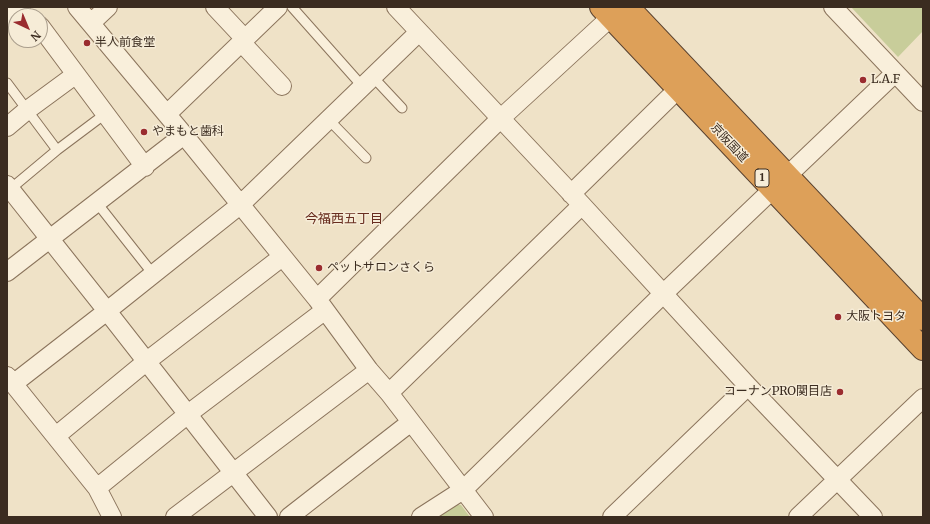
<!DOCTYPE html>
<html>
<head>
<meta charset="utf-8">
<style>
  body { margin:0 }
  #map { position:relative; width:930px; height:524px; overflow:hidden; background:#efe2c7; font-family:Merriweather,serif }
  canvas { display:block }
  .frame { position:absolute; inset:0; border:8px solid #3b2c20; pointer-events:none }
  .north { position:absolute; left:8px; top:8px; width:40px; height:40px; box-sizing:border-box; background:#f6ecd7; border:1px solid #ab9f8e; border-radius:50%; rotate:136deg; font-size:11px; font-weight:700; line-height:16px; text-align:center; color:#3b2c20 }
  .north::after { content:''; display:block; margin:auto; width:14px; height:18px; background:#9a2c2f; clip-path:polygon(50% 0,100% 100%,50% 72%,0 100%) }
</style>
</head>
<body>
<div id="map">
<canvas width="930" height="524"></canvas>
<div class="frame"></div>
<div class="north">N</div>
</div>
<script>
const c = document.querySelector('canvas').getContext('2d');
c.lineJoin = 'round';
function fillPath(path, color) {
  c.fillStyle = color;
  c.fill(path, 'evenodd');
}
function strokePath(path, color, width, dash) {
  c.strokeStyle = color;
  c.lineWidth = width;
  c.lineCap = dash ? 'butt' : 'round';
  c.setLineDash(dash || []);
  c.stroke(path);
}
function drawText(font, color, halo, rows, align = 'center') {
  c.font = font + ' Merriweather,"Noto Sans JP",serif';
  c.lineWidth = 3;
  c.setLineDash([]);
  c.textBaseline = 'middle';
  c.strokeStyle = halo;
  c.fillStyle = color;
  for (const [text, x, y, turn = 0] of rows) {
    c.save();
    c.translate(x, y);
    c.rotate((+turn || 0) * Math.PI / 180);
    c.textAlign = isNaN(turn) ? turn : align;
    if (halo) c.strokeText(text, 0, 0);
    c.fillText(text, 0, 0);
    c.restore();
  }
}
const green = new Path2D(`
  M851,7H923V31L898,57Z
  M454,504L461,505L470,517H432Z`);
const lane = new Path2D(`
  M292,7L363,87
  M373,77L402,108
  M7,83L57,150
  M329,120L366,158
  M8,191L57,150L105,114
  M97,203L153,274`);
const street = new Path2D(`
  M77,7L184,135L317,299L369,370L389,393L484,517
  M215,7L245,39
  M396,7L582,205L748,386L873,517
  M833,7L923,102
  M7,18L21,7
  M91,23L108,7
  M40,26L145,167
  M241,42L282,86
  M167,114L278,7
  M7,127L26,111L75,75
  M787,176L895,73
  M7,185L107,311L268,517
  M571,194L678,89
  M7,272L184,135
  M317,299L500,119L611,17
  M7,376L97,488L112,517
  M13,384L107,311L240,205L419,32
  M389,393L582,205
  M56,436L147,361L282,257
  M97,488L188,414L324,311
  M175,517L369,370
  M289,517L411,422
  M421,517L463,490L663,294L773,189
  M612,517L748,386
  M798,517L923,398`);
const highway = new Path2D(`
  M601,7L923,349
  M628,7L923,319`);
const markers = [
  [87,43,4,"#9a2c2f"],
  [863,80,4,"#9a2c2f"],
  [144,132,4,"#9a2c2f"],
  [319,268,4,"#9a2c2f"],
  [838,317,4,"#9a2c2f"],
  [840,392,4,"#9a2c2f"]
];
const shields = [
  [762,178,14]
];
const shieldNames = [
  ["1",762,178]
];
const poiNames = [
  ["半人前食堂",95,43],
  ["L.A.F",871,80],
  ["やまもと歯科",152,132],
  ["ペットサロンさくら",327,268],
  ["大阪トヨタ",846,317],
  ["コーナンPRO関目店",832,392,"right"]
];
const streetNames = [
  ["京阪国道",729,143,47]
];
const neighbourhoodNames = [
  ["今福西五丁目",344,219]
];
fillPath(green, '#c8cd9a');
strokePath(lane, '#8b745c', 11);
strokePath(street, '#8b745c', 20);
strokePath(highway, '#594230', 24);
strokePath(lane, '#f9efdb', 9);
strokePath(street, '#f9efdb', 18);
strokePath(highway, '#dda059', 22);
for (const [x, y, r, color] of markers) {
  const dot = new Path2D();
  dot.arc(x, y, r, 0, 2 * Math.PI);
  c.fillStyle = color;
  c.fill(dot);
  strokePath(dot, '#f6ecd7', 1.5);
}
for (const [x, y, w] of shields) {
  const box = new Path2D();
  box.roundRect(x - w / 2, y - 9, w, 18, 3);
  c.fillStyle = '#f6ecd7';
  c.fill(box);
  strokePath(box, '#3b2c20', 1);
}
drawText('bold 11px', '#3b2c20', null, shieldNames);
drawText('12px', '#3b2c20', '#f6ecd7', poiNames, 'left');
drawText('12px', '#3b2c20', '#f6ecd7', streetNames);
drawText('13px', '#682d1f', '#f6ecd7', neighbourhoodNames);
</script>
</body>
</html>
